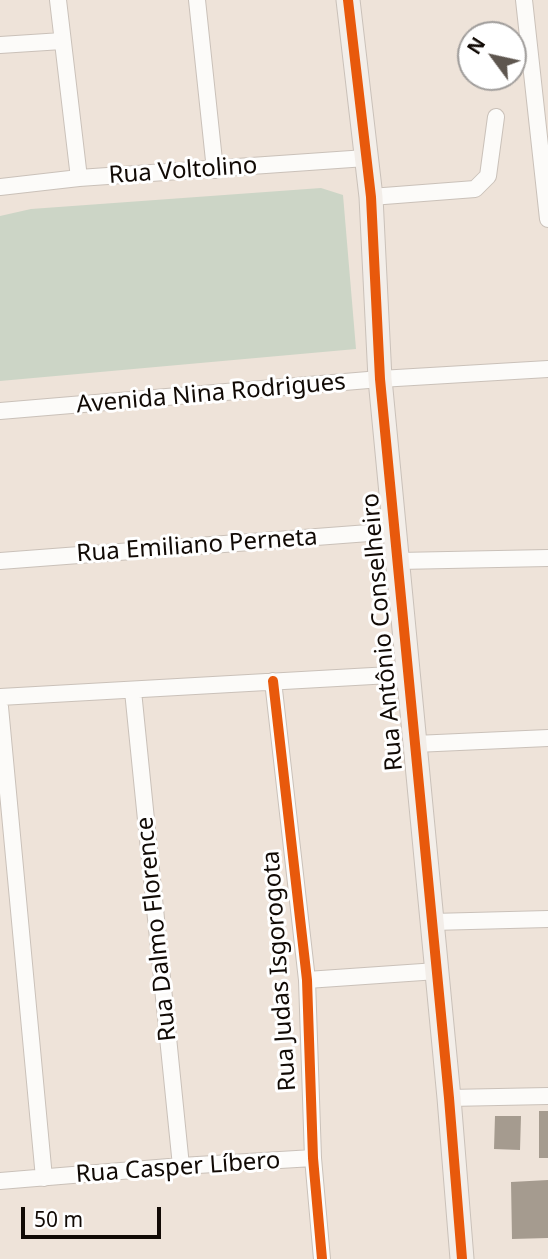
<!DOCTYPE html>
<html>
<head>
<meta charset="utf-8">
<style>
  body { margin:0 }
  #map { position:relative; width:548px; height:1259px; overflow:hidden; background:#eee3d9; font-family:"Noto Sans",sans-serif }
  canvas { display:block }
  .north { position:absolute; left:457px; top:21px; width:70px; height:70px; box-sizing:border-box; background:#fff; border:2px solid #a09d9b; border-radius:50%; rotate:303deg; font-size:19px; font-weight:700; line-height:28px; text-align:center; color:#110a05 }
  .north::after { content:''; display:block; margin:auto; width:24px; height:32px; background:#5e564f; clip-path:polygon(50% 0,100% 100%,50% 72%,0 100%) }
  .scale { position:absolute; left:21px; top:1207px; width:140px; height:32px; box-sizing:border-box; border:4px solid #110a05; border-top:0; padding-left:9px; font-size:21px; line-height:24px; white-space:nowrap; color:#110a05; -webkit-text-stroke:5px #fff; paint-order:stroke }
</style>
</head>
<body>
<div id="map">
<canvas width="548" height="1259"></canvas>
<div class="north">N</div>
<div class="scale">50 m</div>
</div>
<script>
const c = document.querySelector('canvas').getContext('2d');
c.lineJoin = 'round';
function fillPath(path, color) {
  c.fillStyle = color;
  c.fill(path, 'evenodd');
}
function strokePath(path, color, width, dash) {
  c.strokeStyle = color;
  c.lineWidth = width;
  c.lineCap = dash ? 'butt' : 'round';
  c.setLineDash(dash || []);
  c.stroke(path);
}
function drawText(font, color, halo, rows, align = 'center') {
  c.font = font + ' "Noto Sans",sans-serif';
  c.lineWidth = 6;
  c.setLineDash([]);
  c.textBaseline = 'middle';
  c.strokeStyle = halo;
  c.fillStyle = color;
  for (const [text, x, y, turn = 0] of rows) {
    c.save();
    c.translate(x, y);
    c.rotate((+turn || 0) * Math.PI / 180);
    c.textAlign = isNaN(turn) ? turn : align;
    if (halo) c.strokeText(text, 0, 0);
    c.fillText(text, 0, 0);
    c.restore();
  }
}
const green = new Path2D(`
  M321,188L343,195L356,349L0,381V216L31,209Z`);
const building = new Path2D(`
  M539,1111H548V1158H539Z
  M495,1116H521L520,1150L494,1149Z
  M548,1180V1238L512,1239L511,1182Z`);
const street = new Path2D(`
  M58,0L79,178
  M197,0L215,170
  M524,0L548,219
  M0,45L62,41
  M0,187L79,178L366,158
  M371,197L475,189L488,176L496,117
  M0,411L380,379L548,369
  M0,561L395,531
  M398,561L548,558
  M273,681L307,980L313,1158L322,1259
  M133,691L181,1166
  M0,697L408,674
  M0,707L44,1178
  M415,744L548,738
  M432,922L548,919
  M307,980L437,971
  M449,1098L548,1096
  M0,1181L181,1166L313,1158`);
const secondary = new Path2D(`
  M348,0L371,197L380,379L449,1098L462,1259`);
const cycleway = new Path2D(`
  M348,0L371,197L380,379L449,1098L462,1259
  M273,681L307,980L313,1158L322,1259`);
const streetNames = [
  ["Rua Voltolino",183,171,-4],
  ["Avenida Nina Rodrigues",211,394,-5],
  ["Rua Emiliano Perneta",197,546,-4],
  ["Rua Antônio Conselheiro",383,632,-95],
  ["Rua Dalmo Florence",157,929,-96],
  ["Rua Judas Isgorogota",280,971,-94],
  ["Rua Casper Líbero",178,1168,-4]
];
fillPath(green, '#ccd5c6');
fillPath(building, '#a59b8f');
strokePath(street, '#cac1b9', 18);
strokePath(secondary, '#cac1b9', 25);
strokePath(street, '#fcfbf9', 16);
strokePath(secondary, '#f3eee9', 23);
strokePath(cycleway, '#e8590c', 10);
drawText('24px', '#110a05', '#fff', streetNames);
</script>
</body>
</html>
